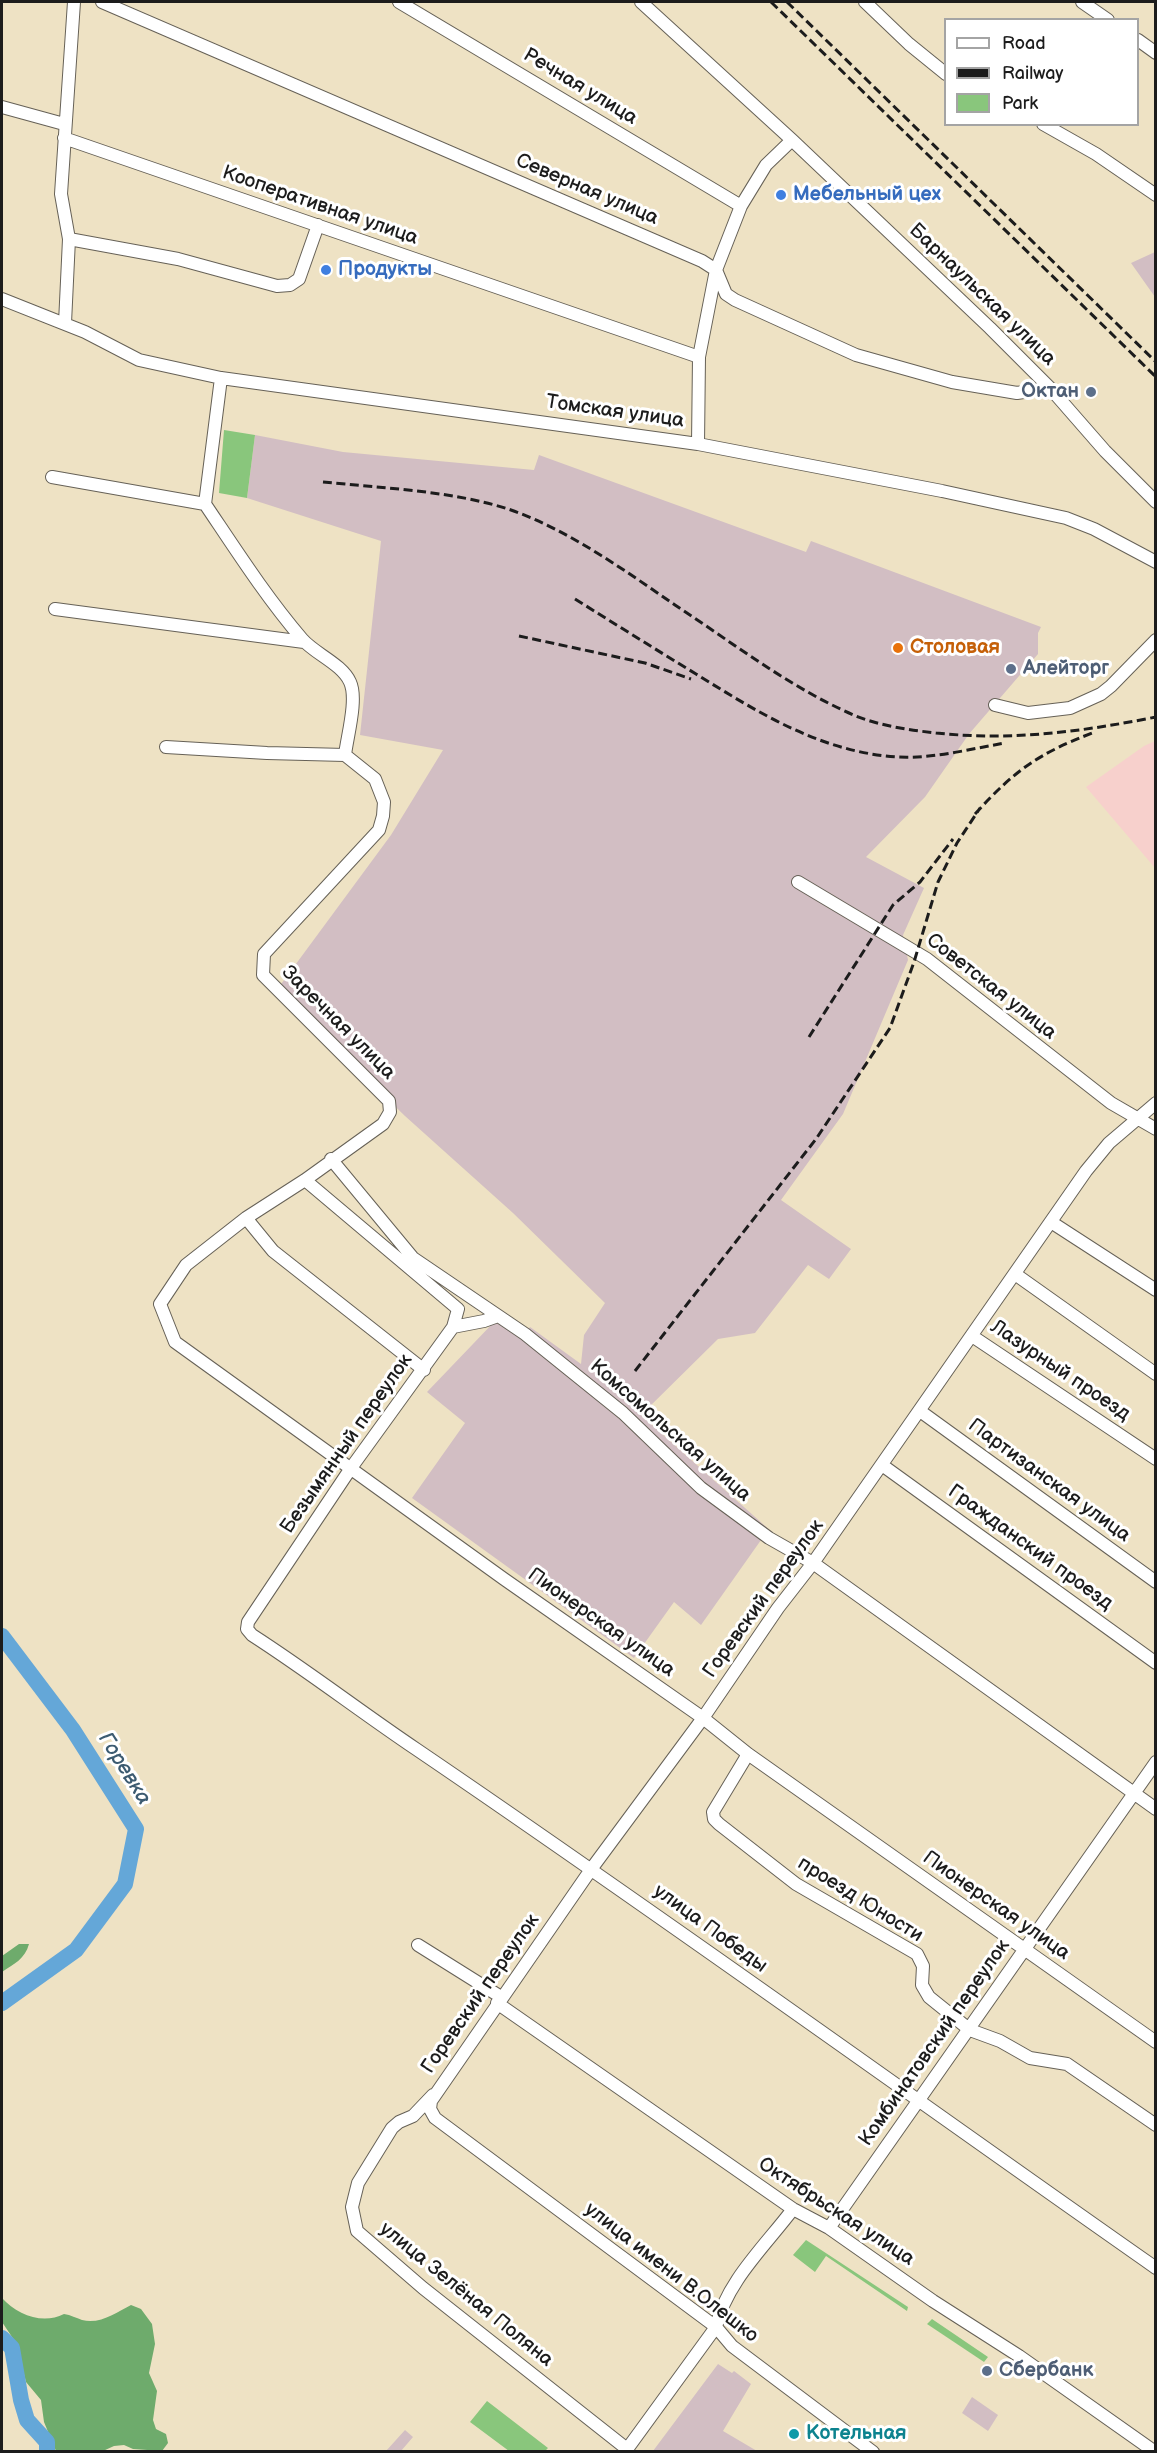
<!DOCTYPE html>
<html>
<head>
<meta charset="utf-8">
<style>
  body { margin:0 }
  #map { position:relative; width:1157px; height:2453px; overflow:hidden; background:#eee2c4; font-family:"Balsamiq Sans",sans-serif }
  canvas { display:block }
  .frame { position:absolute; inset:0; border:3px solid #1c1c1c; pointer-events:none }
  .legend { position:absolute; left:944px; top:18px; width:195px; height:108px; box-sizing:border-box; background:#fff; border:2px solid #a4a4a4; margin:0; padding:8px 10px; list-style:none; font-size:18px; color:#1c1c1c }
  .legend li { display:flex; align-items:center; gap:12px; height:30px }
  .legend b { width:30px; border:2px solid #a4a4a4 }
</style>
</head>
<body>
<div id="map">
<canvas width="1157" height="2453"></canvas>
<div class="frame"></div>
<ul class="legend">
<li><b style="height:8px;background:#fff"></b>Road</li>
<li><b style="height:8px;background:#1c1c1c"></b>Railway</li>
<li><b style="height:16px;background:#89c67c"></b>Park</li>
</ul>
</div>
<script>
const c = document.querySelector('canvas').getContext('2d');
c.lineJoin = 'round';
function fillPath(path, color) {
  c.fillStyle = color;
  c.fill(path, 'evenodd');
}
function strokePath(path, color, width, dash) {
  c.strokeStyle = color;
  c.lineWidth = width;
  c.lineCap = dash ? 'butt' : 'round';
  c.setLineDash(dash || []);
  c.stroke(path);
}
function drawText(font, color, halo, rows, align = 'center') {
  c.font = font + ' "Balsamiq Sans",sans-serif';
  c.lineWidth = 6;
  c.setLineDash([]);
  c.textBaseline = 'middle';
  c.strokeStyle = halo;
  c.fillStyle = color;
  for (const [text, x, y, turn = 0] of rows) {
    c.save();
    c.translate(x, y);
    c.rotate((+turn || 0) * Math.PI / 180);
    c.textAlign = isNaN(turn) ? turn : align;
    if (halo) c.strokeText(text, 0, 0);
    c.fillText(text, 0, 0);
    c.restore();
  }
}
const built = new Path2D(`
  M1155,741V868L1086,787L1144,746Z`);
const industrial = new Path2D(`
  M1155,252V297L1131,263Z
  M255,435L343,452L534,470L539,455L806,552L811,541L1041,627L1038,633V654L969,734L925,797L866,857L924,888L903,935L908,960L843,1114L781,1200L851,1249L829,1279L808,1265L755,1333L718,1339L641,1415L773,1533L766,1542L761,1540L701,1625L674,1602L634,1658L412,1498L465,1423L427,1392L495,1321L523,1337L530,1327L581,1364L584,1335L605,1303L513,1213L405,1116L276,991L391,835L443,750L360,735L381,541L247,498Z
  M718,2364L732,2373L734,2371L751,2384L723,2431L757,2451H653Z
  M972,2397L998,2415L988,2431L962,2413Z
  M405,2430L413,2437L401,2451H386Z`);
const green = new Path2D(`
  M224,430L255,435L247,498L219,493Z
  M806,2240L908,2307L907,2311L826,2256L815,2272L793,2255Z
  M932,2319L988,2357L984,2362L927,2324Z
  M487,2401L548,2448L545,2451H509L470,2422Z`);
const forest = new Path2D(`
  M19,1944H29C25,1959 14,1964 2,1972V1956Z
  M2,2298C17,2315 43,2325 64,2314C71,2315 76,2318 82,2320C100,2325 117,2312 131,2305L141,2309L152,2324L155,2344L149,2373L157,2391L153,2420L156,2429L166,2434L168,2443L162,2451L133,2449L124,2445L114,2446L103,2451H56L44,2422L41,2400L26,2382L16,2343L2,2322Z`);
const river = new Path2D(`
  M2,1636L73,1730L136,1829L125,1884L76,1950L2,2003
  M2,2338L12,2348L21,2400L27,2420L47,2442V2452`);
const minor = new Path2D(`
  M102,2L702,261L716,270L726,294L735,300L856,355L952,382L1017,393L1050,388
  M399,2L741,206
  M641,2L792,140L990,328L1050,388L1105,451L1156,502
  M865,2L909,44L946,74
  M1082,2L1108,20
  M1138,40L1156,53
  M2,107L64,124
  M1043,124L1096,154L1156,195
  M64,138L699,357
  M69,239L178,259L277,286L290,285L299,279L318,225
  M2,299L85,332L139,360L221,378L698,444L942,491L1066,518L1094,529L1156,562
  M65,323L69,239L61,194L74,2
  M221,378L205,504C236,550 266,597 302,639C315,654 342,664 350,682C358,699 347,737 345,755
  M698,444L699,357L716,270L741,206L766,165L792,140
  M52,477L205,504
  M55,609L304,642
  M995,705L1028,713L1070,708L1101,694L1111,686L1156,640
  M166,747L267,753L345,755L375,779L384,802L383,816L379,830L264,954L263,975L389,1101L390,1112L383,1124L305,1180L246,1218L186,1265L160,1304L175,1342L504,1579L703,1718L748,1754L1156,2042
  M798,882L927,959L1111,1103L1156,1129
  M331,1159L413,1258L525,1334L623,1413L701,1488L769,1538L813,1563L1156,1809
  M305,1180L458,1309L453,1327
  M246,1218L273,1251L424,1370
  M1051,1222L1156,1290
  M1015,1274L1156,1374
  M498,1316L484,1321L453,1327L351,1468L248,1622L247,1629L252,1635C308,1671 361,1712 416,1749C665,1918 909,2095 1156,2268
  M972,1336L1156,1459
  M920,1411L1156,1582
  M882,1465L1156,1663
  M748,1754L713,1812L714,1819L719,1824L796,1884L917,1954L923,1966L922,1985L929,1997L970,2030L1000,2041L1030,2058L1067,2064L1156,2125
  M418,1945L501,1997
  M497,2003L793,2209L829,2228L933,2301L1019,2356L1155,2452
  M433,2095L413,2116L399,2122L392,2128L358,2183L352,2207L357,2231L423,2288L627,2449
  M829,2228L1156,1762
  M625,2452L716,2327C726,2282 766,2245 793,2209
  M873,2452L732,2346L716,2327L435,2118L430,2109L431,2101L592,1868L703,1718L778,1608L813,1563L1086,1171L1109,1143L1156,1103`);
const rail = new Path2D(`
  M771,2L1156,377
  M787,2L1156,362
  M323,482C382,488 455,491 511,510C570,531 624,570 675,605C733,643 792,689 856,716C881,726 909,730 936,733C1012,741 1080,732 1156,717
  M575,599C615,624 655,649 696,674C759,713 821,752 897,757C933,759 970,749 1005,743
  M519,636L645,663L691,679
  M975,814C1015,770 1039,753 1095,732
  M809,1037L893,905L920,882L953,839
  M635,1371L816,1139L890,1028L914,962L938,882L957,843L980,808`);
const markers = [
  [781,195,6,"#3f7fe0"],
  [326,270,6,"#3f7fe0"],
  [1091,392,6,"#5c6f8a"],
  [898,648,6,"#e8710a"],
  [1011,669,6,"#5c6f8a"],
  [987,2371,6,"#5c6f8a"],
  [794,2434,6,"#0f9aa8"]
];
const streetNames = [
  ["Речная улица",580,87,31],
  ["Северная улица",587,190,23],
  ["Кооперативная улица",320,206,19],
  ["Барнаульская улица",982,295,44],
  ["Томская улица",615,412,8],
  ["Советская улица",991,987,38],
  ["Заречная улица",338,1023,45],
  ["Лазурный проезд",1060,1371,34],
  ["Комсомольская улица",670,1431,41],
  ["Безымянный переулок",347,1444,-55],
  ["Партизанская улица",1049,1481,36],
  ["Гражданский проезд",1030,1548,36],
  ["Горевский переулок",764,1599,-54],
  ["Пионерская улица",601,1623,35],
  ["проезд Юности",860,1900,32],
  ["Пионерская улица",996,1906,35],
  ["улица Победы",710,1929,36],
  ["Горевский переулок",481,1994,-55],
  ["Комбинатовский переулок",935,2043,-55],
  ["Октябрьская улица",836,2212,33],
  ["улица имени В.Олешко",671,2273,38],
  ["улица Зелёная Поляна",466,2295,39]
];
const shopNames = [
  ["Мебельный цех",793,195],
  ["Продукты",338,270]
];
const serviceNames = [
  ["Октан",1079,392,"right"],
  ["Алейторг",1023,669],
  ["Сбербанк",999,2371]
];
const foodNames = [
  ["Столовая",910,648]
];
const cultureNames = [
  ["Котельная",806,2434]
];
const waterNames = [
  ["Горевка",124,1769,58]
];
fillPath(built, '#f7d0cc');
fillPath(industrial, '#d2bec3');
fillPath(green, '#89c67c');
fillPath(forest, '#6eab6c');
strokePath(river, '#64a7d8', 16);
strokePath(minor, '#666157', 14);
strokePath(minor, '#fff', 12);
strokePath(rail, '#1c1c1c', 3, [9, 4.5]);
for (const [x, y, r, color] of markers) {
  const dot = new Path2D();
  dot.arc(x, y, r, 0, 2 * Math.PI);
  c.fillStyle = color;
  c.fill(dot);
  strokePath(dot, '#fff', 2);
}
drawText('20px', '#1c1c1c', '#fff', streetNames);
drawText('bold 20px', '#366cbe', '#fff', shopNames, 'left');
drawText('bold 20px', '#4e5e75', '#fff', serviceNames, 'left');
drawText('bold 20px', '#c56008', '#fff', foodNames, 'left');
drawText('bold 20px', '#0d838f', '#fff', cultureNames, 'left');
drawText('italic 21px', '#3c5b71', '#fff', waterNames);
</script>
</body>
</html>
